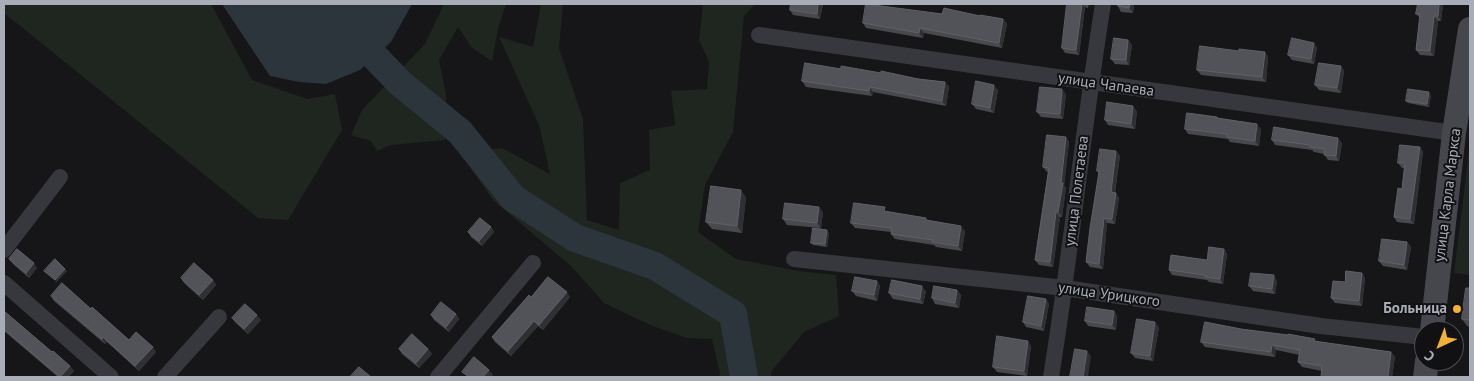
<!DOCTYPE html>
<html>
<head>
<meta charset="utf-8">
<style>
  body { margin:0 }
  #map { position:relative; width:1474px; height:381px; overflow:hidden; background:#161618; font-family:"PT Sans",sans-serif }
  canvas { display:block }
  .frame { position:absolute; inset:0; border:5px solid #a8adb8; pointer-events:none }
  .north { position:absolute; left:1414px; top:321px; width:50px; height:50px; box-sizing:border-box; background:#111113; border:1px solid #4d4f55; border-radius:50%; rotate:223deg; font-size:14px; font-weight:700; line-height:20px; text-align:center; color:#a8adb8 }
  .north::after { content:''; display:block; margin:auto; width:18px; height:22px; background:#f2b134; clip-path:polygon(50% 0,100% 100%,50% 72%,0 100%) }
</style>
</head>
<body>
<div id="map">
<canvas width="1474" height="381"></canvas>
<div class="frame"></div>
<div class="north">С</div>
</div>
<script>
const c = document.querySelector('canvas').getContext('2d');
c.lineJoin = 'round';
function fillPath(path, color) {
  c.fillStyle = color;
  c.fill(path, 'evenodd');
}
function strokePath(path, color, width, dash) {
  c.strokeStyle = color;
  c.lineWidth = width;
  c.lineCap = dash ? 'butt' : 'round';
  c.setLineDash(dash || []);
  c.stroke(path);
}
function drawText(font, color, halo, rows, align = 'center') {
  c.font = font + ' "PT Sans",sans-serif';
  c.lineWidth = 4;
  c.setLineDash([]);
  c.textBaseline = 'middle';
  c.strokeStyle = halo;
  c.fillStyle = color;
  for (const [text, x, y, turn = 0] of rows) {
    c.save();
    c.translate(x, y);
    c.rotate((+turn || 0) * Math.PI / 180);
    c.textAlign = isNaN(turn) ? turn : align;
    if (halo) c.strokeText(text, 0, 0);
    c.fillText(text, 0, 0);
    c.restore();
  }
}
const green = new Path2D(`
  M4,4H211L252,80L308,99L335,94L342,130L288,220L258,218L4,13Z
  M444,4H506L498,29L492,61L472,48L458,27L439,60L446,95L445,140L391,145L377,151L371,141L351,135L362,110L425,44Z
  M541,4H563L559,48L583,119L587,220L619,230L620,183L650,170L649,130L675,125L671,91L707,89L709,62L699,40L703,4H755L744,16L733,132L705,185L698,232L736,259L799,271L836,275L839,316L804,332L771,372V377H718L720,374L712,339L687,338L650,325L604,303L572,267L493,200L460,153L502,148L550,174L539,125L499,37L533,47Z
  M1470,143V275L1454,273Z`);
const water = new Path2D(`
  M222,4H412L391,42L360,70L326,84L299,82L270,76Z`);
const river = new Path2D(`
  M324,4L400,83L460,132L513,198L575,238L655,266L733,314L744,377`);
const minor = new Path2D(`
  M759,35L1454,133
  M4,250L60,177
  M794,259L1065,288L1321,326L1424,337
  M4,283L111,377
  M165,377L219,317
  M438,377L533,263
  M1051,377C1071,253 1083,128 1103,4`);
const secondary = new Path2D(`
  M1432,331L1454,133L1470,29
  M1425,377L1427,361`);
const wall = new Path2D(`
  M791,4H823L820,19L793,15L790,10Z
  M1067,4H1089L1088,8L1085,7L1079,55L1065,53L1062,48Z
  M1118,4H1134L1133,13L1121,12L1118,6Z
  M1418,4H1443L1441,21H1438L1434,56L1420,55L1416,50L1420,18L1416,14Z
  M942,14L980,16L1003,19L1007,24L1002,48L924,33L923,38L866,28L863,23Z
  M1128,40L1132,45L1129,65L1115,64L1111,59Z
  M1314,43L1317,48L1314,64L1292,60L1288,55Z
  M1239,51L1265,52L1268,57L1266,82L1201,75L1197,70Z
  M1341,66L1344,71L1341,93L1319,90L1315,85Z
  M841,69L945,82L949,87L946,106L873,92L872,96L806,87L802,81Z
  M998,90L994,113L976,109L972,104Z
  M1066,94L1063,119L1041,117L1037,112Z
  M1431,95L1429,107L1408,103L1406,101Z
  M1137,111L1135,129L1108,125L1105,120Z
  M1217,117L1218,118L1261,129L1259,146L1230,142L1228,139L1188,134L1185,129Z
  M1066,137L1069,142L1064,186L1066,188L1062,217H1060L1053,267L1039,265L1035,260L1048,172H1047L1043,167Z
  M1272,140L1342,143L1339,161L1328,160L1324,154L1314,152L1312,150L1275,145Z
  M1420,147L1423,152L1414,224L1397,222L1394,217L1402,189L1404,168H1402L1398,163Z
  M1116,151L1120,156L1115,193L1119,198L1115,224L1107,223L1103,269L1090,267L1086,262L1099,173L1097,171Z
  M746,197L742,233L712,229L706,222Z
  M823,212L821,228L787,225L783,219Z
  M888,212L928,221L965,231L962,251L936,247L934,245L895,239L891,234V232L855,228L851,223Z
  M491,227L494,232L482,246L471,237L468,232Z
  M829,233L827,247L813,245L811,243Z
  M1407,242L1411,247L1407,270L1383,266L1379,261Z
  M1224,249L1227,254L1223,284L1209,282L1207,280L1172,275L1169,270L1207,260Z
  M9,259L37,268L29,278L13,264Z
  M1362,273L1365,278L1362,306L1335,303L1331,298Z
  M181,278L213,280L216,285L203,300L184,283Z
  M877,281L880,286L877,301L856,296L852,291Z
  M1277,281L1275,294L1253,291L1249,286Z
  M1470,288V327L1467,326L1462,319Z
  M957,290L961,295L959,308L935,304L932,298Z
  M926,291L923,304L893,299L889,293Z
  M51,296L91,309L129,340L156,352L139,371L107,342L105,344L54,301Z
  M531,297H570L543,330L538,326L511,356L495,342L492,337Z
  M1046,299L1049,304L1044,331L1026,327L1023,322Z
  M4,311L52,352L70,366L74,371L68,377H58L4,331Z
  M1114,311L1117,316L1116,330L1088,326L1085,321Z
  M456,314L459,319L449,332L434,320L431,315Z
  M232,318L261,320L248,334L236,323Z
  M1159,327L1153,361L1135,358L1131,353Z
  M1241,329L1317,342L1391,352L1395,357L1392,377H1321L1322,371L1302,367L1298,362L1300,355L1276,350L1275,357L1205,347L1201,342Z
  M1031,346L1027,376L997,372L993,367Z
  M399,349H428L432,354L419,368L402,354Z`);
const shadedWall = new Path2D(`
  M818,4H823L820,19L817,14Z
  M1082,4H1083L1085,7L1079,55L1076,50Z
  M1130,4H1134L1133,13L1129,8Z
  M1439,4H1443L1441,21L1438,16Z
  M1434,16L1438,21L1434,56L1430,51Z
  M1003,19L1007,24L1002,48L999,43Z
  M920,28L924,33L923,38L919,33Z
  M1128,40L1132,45L1129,65L1126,60Z
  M1314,43L1317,48L1314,64L1311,59Z
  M1265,52L1268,57L1266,82L1262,77Z
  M1341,66L1344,71L1341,93L1337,88Z
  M945,82L949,87L946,106L942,101Z
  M994,85L998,90L994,113L990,108Z
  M870,87L873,92L872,96L869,91Z
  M1062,89L1066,94L1063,119L1060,114Z
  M1429,92L1431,95L1429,107L1427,104Z
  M1133,106L1137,111L1135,129L1131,124Z
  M1257,124L1261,129L1259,146L1255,141Z
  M1066,137L1069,142L1064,186L1066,188L1062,217L1058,212Z
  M1338,138L1342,143L1339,161L1336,156Z
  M1420,147L1423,152L1414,224L1410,219Z
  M1116,151L1120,156L1114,197L1111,192Z
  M741,190L746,197L742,233L737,226Z
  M1116,193L1119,198L1115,224L1112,219Z
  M819,207L823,212L821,228L817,223Z
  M1056,212L1060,217L1053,267L1050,262Z
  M1104,218L1107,223L1103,269L1099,264Z
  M961,226L965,231L962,251L958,246Z
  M491,227L494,232L482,246L479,241Z
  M827,230L829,233L827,247L825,244Z
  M1407,242L1411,247L1407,270L1404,265Z
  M1224,249L1227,254L1223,284L1220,279Z
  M34,263L37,268L29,278L26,273Z
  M65,269L67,271L56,283L55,280Z
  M1362,273L1365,278L1362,306L1359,301Z
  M1274,275L1277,281L1275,294L1272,289Z
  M213,280L216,285L203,300L199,295Z
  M877,281L880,286L877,301L874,295Z
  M922,286L926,291L923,304L920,299Z
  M957,290L961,295L959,308L955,303Z
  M567,292L570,297L543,330L539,325Z
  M1046,299L1049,304L1044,331L1041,326Z
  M1114,311L1117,316L1116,330L1112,325Z
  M456,314L459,319L449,332L446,327Z
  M257,315L261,320L248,334L244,329Z
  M534,321L538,326L511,356L508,351Z
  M1155,322L1159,327L1153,361L1150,356Z
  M103,337L107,342L105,344L102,339Z
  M1028,341L1031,346L1027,376L1024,371Z
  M1272,345L1276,350L1275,357L1271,352Z
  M153,347L156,352L139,371L135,366Z
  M428,349L432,354L419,368L416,363Z
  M1087,351L1091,356L1088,377H1083Z
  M1391,352L1395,357L1392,377H1388Z
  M70,366L74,371L68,377H60Z
  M489,370L493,375L491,377H483Z`);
const building = new Path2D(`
  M791,4H818L817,14L790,10Z
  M866,4L942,14L944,8L980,16V15L1003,19L999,43L920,28L919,33L863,23Z
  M1067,4H1082L1076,50L1062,48Z
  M1118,4H1130L1129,8L1118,6Z
  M1418,4H1439L1438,16H1434L1430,51L1416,50L1420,14H1416Z
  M1114,38L1128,40L1126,60L1111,59Z
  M1292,38L1314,43L1311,59L1288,55Z
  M1200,46L1239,51V49L1265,52L1262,77L1197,70Z
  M805,63L841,69V66L881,73V71L918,79L945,82L942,101L870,87L869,91L802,81Z
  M1319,63L1341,66L1337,88L1315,85Z
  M976,81L994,85L990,108L972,104Z
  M1040,87L1062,89L1060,114L1037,112Z
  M1408,89L1429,92L1427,104L1406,101Z
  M1107,102L1133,106L1131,124L1105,120Z
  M1187,113L1217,117V118L1257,124L1255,141L1227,137V134L1185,129Z
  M1274,127L1338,138L1336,156L1324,155L1325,149L1310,147V145L1272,140Z
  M1047,135L1066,137L1061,183H1063L1058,212H1056L1050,262L1035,260L1049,168L1043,167Z
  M1400,145L1420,147L1410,219L1394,217L1398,188L1402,189L1405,163H1398Z
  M1100,149L1116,151L1111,192L1116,193L1112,219L1104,218L1099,264L1086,262L1090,228L1099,172L1097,171Z
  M711,186L741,190L737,226L706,222Z
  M785,203L819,207L817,223L783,219Z
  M854,203L885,207L884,211L926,218V220L961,226L958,246L932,242L933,240L891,234L892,228L851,223Z
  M480,218L491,227L479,241L468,232Z
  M813,228L827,230L825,244L811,243Z
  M1382,239L1407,242L1404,265L1379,261Z
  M1209,247L1224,249L1220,279L1205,277V275L1169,270L1171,255L1207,260Z
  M17,249L34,263L26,273L9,259Z
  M55,259L65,269L55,280L44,271Z
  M194,263L213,280L199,295L181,278Z
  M1346,271L1362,273L1359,301L1331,298L1333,281L1345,282Z
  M1251,273L1274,275L1272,289L1249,286Z
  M548,277L567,292L539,325L534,321L508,351L492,337L529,295L531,297Z
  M855,277L877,281L874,295L852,291Z
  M892,280L922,286L920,299L889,293Z
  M62,283L91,309L92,307L129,340L136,332L153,347L135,366L103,337L102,339L51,296Z
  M934,286L957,290L955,303L932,298Z
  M1466,288H1470V320L1462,319Z
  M1028,296L1046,299L1041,326L1023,322Z
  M441,302L456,314L446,327L431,315Z
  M245,304L257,315L244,329L232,318Z
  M1087,307L1114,311L1112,325L1085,321Z
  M4,311L52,352L53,351L70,366L60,377L4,329Z
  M1137,319L1155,322L1150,356L1131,353Z
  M1205,322L1241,329L1288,335V334L1315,339L1314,341L1391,352L1388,377H1321L1322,366L1298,362L1300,350L1272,345L1271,352L1201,342Z
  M412,334L428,349L416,363L399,349Z
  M997,336L1028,341L1024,371L993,367Z
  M1075,349L1087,351L1083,377H1070Z
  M474,357L489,370L483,377H469L462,372Z
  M359,367L371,377H350Z`);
const markers = [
  [1457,309,5,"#f2b134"]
];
const streetNames = [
  ["улица Чапаева",1106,85,8],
  ["улица Полетаева",1077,191,-83],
  ["улица Карла Маркса",1448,195,-83],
  ["улица Урицкого",1109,295,8]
];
const poiNames = [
  ["Больница",1447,309]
];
fillPath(green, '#1e261f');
fillPath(water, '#2c353c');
strokePath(river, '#2c353c', 28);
strokePath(minor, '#37383d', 16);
strokePath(secondary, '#45474d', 24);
fillPath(wall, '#47494d');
fillPath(shadedWall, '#2f3033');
fillPath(building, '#525359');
strokePath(building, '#5f6168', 1);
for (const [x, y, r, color] of markers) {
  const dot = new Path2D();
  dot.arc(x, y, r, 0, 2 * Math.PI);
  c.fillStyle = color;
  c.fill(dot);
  strokePath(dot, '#111113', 2);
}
drawText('15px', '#a8adb8', '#111113', streetNames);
drawText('bold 15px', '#a8adb8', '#111113', poiNames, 'right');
</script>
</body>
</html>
